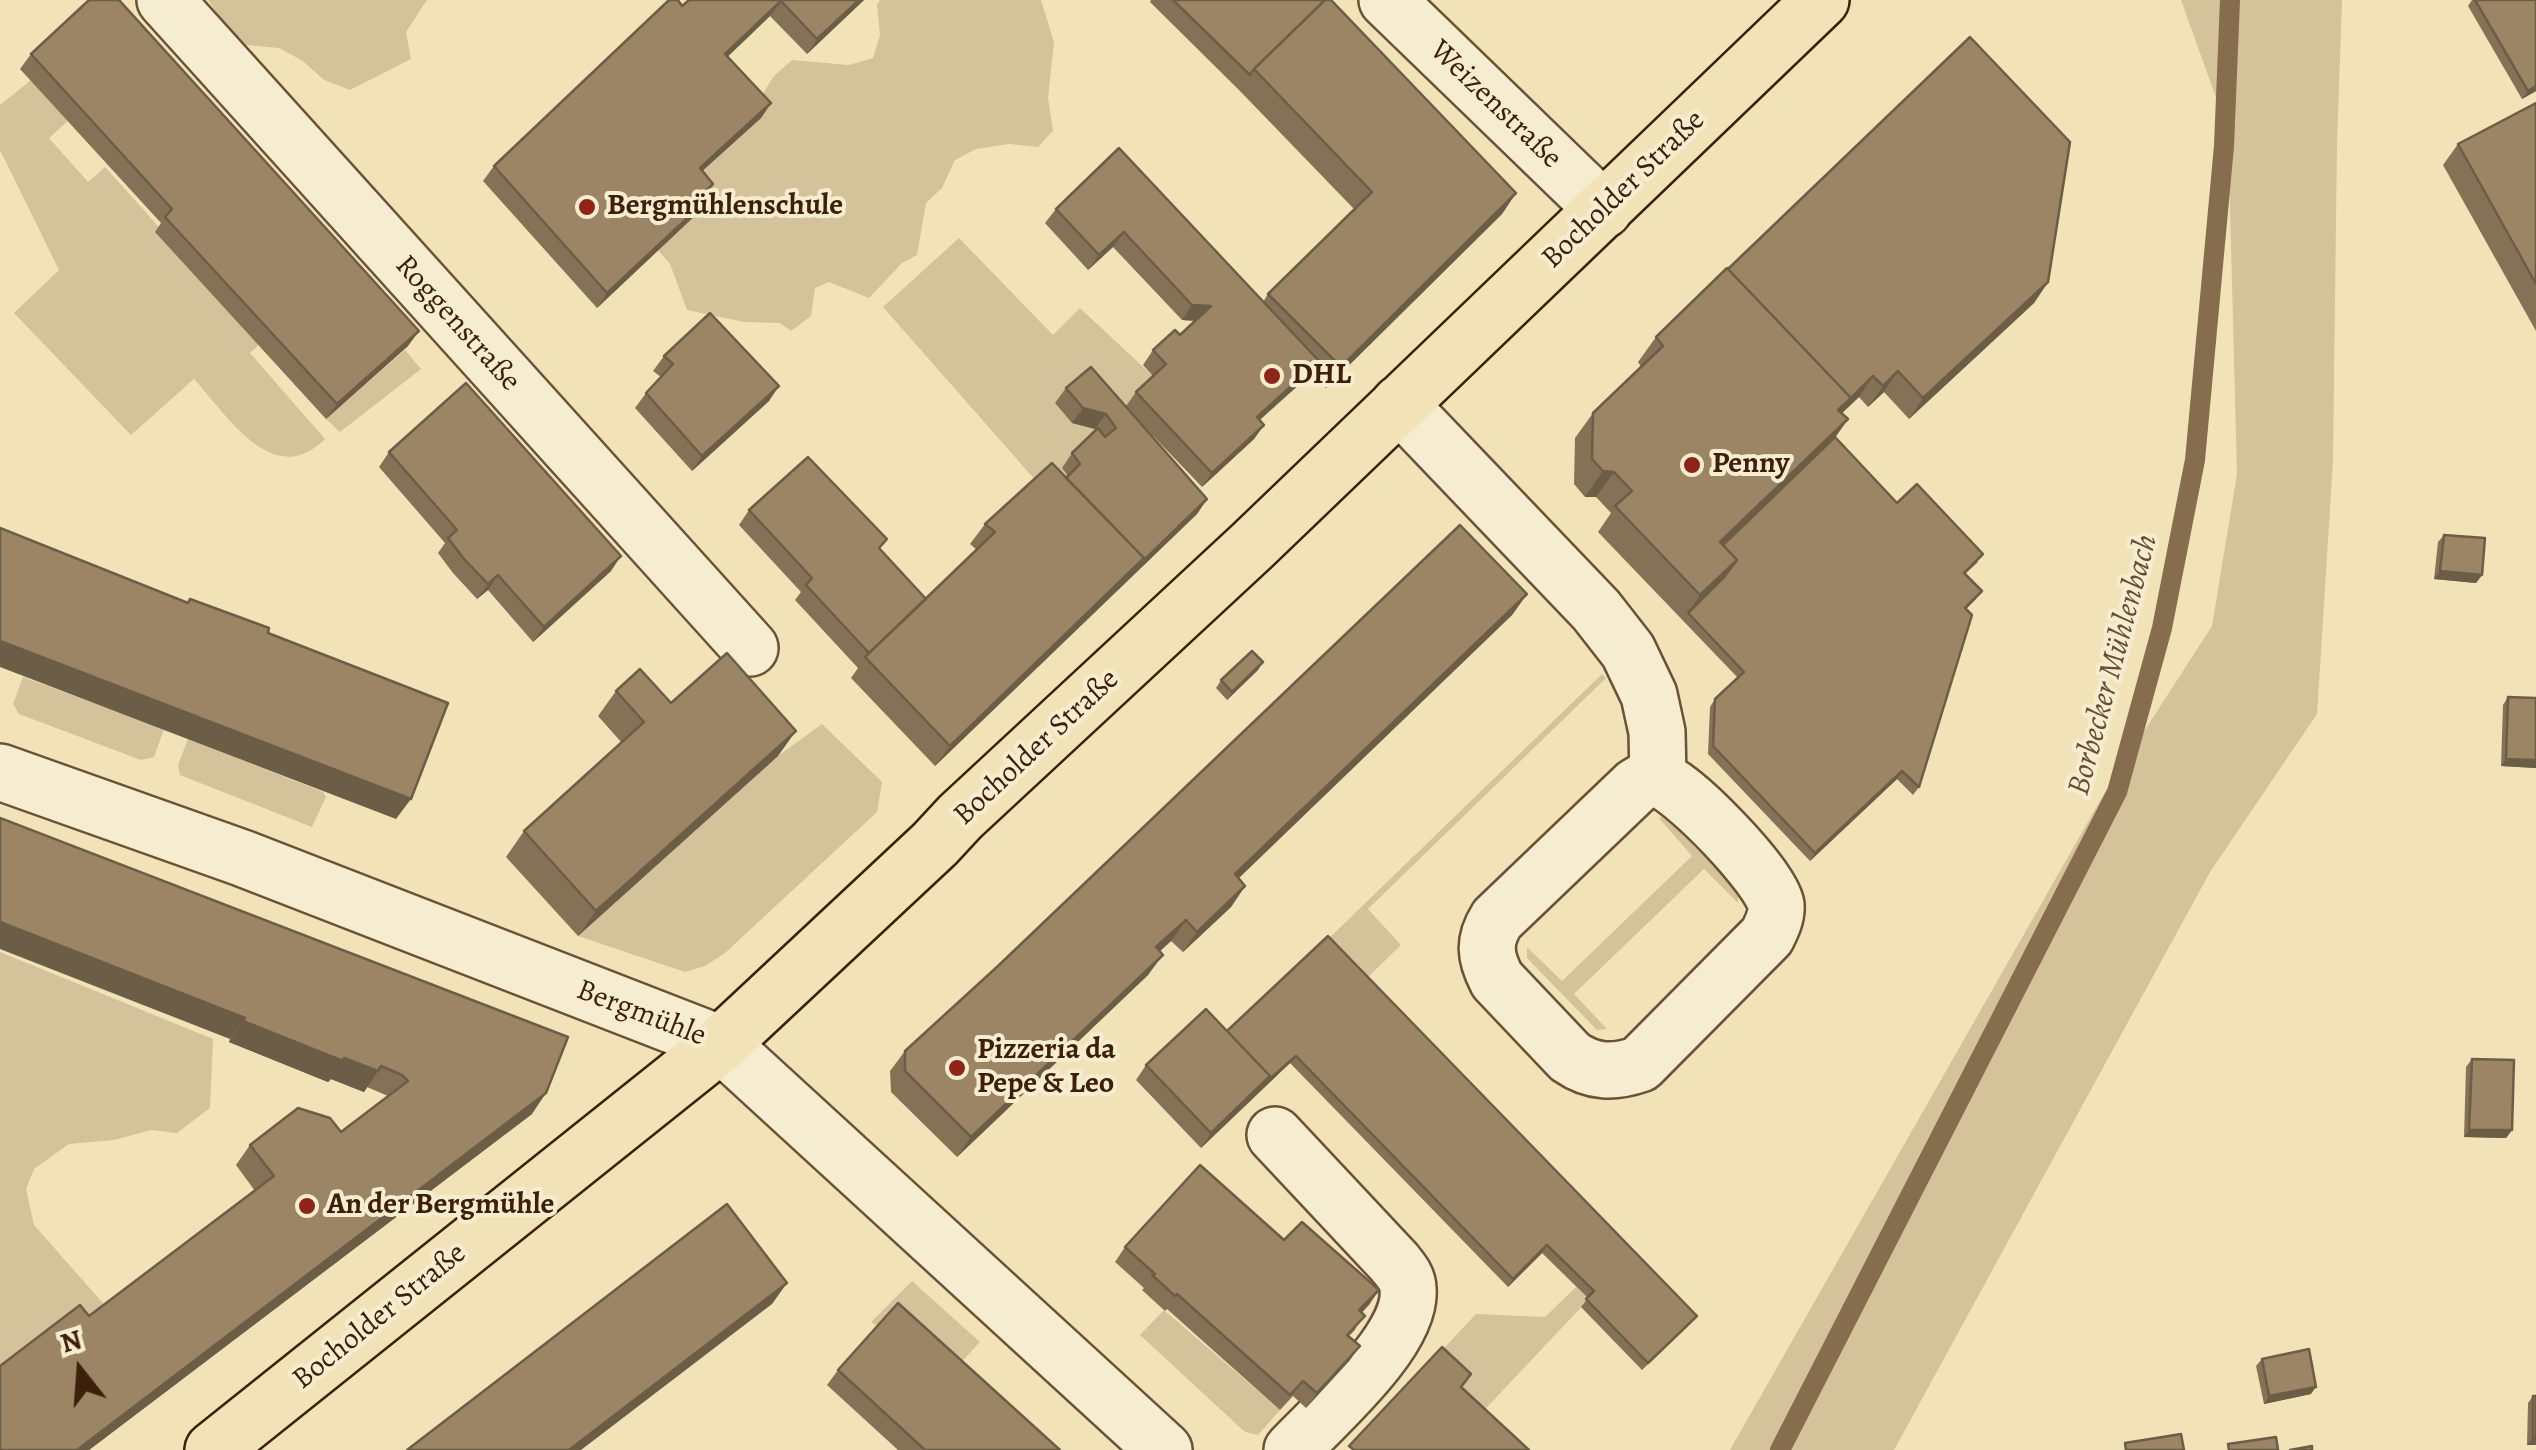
<!DOCTYPE html>
<html>
<head>
<meta charset="utf-8">
<style>
  body { margin:0 }
  #map { position:relative; width:2536px; height:1450px; overflow:hidden; background:#f1e3b7; font-family:Alegreya,serif }
  canvas { display:block }
  .north { position:absolute; left:30px; top:1320px; width:100px; height:100px; -webkit-text-stroke:8px #f6edd0; paint-order:stroke; rotate:343deg; font-size:28px; font-weight:700; line-height:40px; text-align:center; color:#3e200a }
  .north::after { content:''; display:block; margin:auto; width:35px; height:45px; background:#3e200a; clip-path:polygon(50% 0,100% 100%,50% 72%,0 100%) }
</style>
</head>
<body>
<div id="map">
<canvas width="2536" height="1450"></canvas>
<div class="north">N</div>
</div>
<script>
const c = document.querySelector('canvas').getContext('2d');
c.lineJoin = 'round';
function fillPath(path, color) {
  c.fillStyle = color;
  c.fill(path, 'evenodd');
}
function strokePath(path, color, width, dash) {
  c.strokeStyle = color;
  c.lineWidth = width;
  c.lineCap = dash ? 'butt' : 'round';
  c.setLineDash(dash || []);
  c.stroke(path);
}
function drawText(font, color, halo, rows, align = 'center') {
  c.font = font + ' Alegreya,serif';
  c.lineWidth = 8;
  c.setLineDash([]);
  c.textBaseline = 'middle';
  c.strokeStyle = halo;
  c.fillStyle = color;
  for (const [text, x, y, turn = 0] of rows) {
    c.save();
    c.translate(x, y);
    c.rotate((+turn || 0) * Math.PI / 180);
    c.textAlign = isNaN(turn) ? turn : align;
    if (halo) c.strokeText(text, 0, 0);
    c.fillText(text, 0, 0);
    c.restore();
  }
}
const green = new Path2D(`
  M208,0H427L406,32L411,59L350,90L324,80L303,61L279,48L246,45L227,27Z
  M880,0H1041L1054,42L1048,98L1053,131L1038,147L1009,144L976,149L955,160L942,188L926,203L917,255L902,263L869,298L829,282L815,288L811,316L791,331L780,323L744,322L687,310L670,264L657,249L680,114L758,101L774,76L792,60L849,65L873,58L880,35L877,5Z
  M2181,0H2342L2337,142L2333,462L2317,714L2210,872L1894,1450H1730L2105,792L2212,626L2237,474L2228,131Z
  M31,80L68,121L49,138L88,182L105,167L159,227L156,232L259,345L250,353L325,439C273,491 227,415 194,379L131,435L14,313L59,270L0,150V105Z
  M959,238L1053,335L1080,308L1156,379L1051,498L883,307Z
  M405,350L421,369L340,432L326,419Z
  M1602,674L1606,678L1368,909L1401,945L1361,984L1323,944Z
  M23,677L164,729L154,757L141,760L19,714L13,704Z
  M822,724L882,782L877,812L725,953L705,966L685,972L578,936L778,756Z
  M188,739L323,792L326,797L312,827L180,775L178,765Z
  M1661,817L1671,822L1738,892V903L1704,869L1574,994L1607,1029L1597,1030L1527,958V947L1562,981L1692,856L1659,818Z
  M0,952L213,1039L210,1108L177,1133L151,1130L114,1140L69,1144L34,1169L26,1189L34,1225L109,1310L0,1376Z
  M912,1281L980,1342L950,1374L871,1322Z
  M1576,1287L1589,1299L1473,1422L1431,1362L1476,1314L1545,1317Z
  M1164,1310L1280,1410L1258,1435L1245,1432L1140,1335Z`);
const stream = new Path2D(`
  M1780,1450L2117,792L2162,628L2195,460L2224,146L2230,0`);
const minor = new Path2D(`
  M165,0L750,648
  M1387,0L1604,210
  M1399,404L1596,610L1628,651L1649,695L1657,732L1658,779
  M0,772L242,858L721,1044L1164,1450
  M1658,779C1683,786 1772,878 1776,905C1777,916 1772,926 1767,936L1640,1064C1614,1073 1593,1073 1570,1057L1497,980C1485,957 1483,941 1497,919L1636,786L1646,780Z
  M1275,1135L1394,1262C1401,1271 1408,1278 1408,1289C1413,1339 1325,1415 1292,1450`);
const major = new Path2D(`
  M213,1450L721,1044L935,844L960,817L1252,546L1821,0`);
const wall = new Path2D(`
  M689,0H864L807,54L770,16L728,56L771,103L761,118L702,171L708,191L712,195L701,210L597,308L483,181L494,166Z
  M1151,0H1321L1516,193L1502,214L1326,388L1311,373L1260,420L1264,425L1254,439L1202,487L1136,418L1207,499L1197,514L935,766L851,678L858,668L795,600L801,592L739,525L749,510L880,549L926,599L977,550L970,544L985,524L1066,478L1068,476L1062,468L1072,453L1096,429L1072,423L1055,403L1066,388L1126,406L1136,392L1153,376L1143,365L1153,350L1180,335L1196,321L1182,320L1113,247L1088,270L1045,223L1056,209L1119,148L1263,302L1268,294L1354,209L1239,90L1150,2Z
  M2472,0H2536V91L2522,99L2468,6Z
  M31,54L408,346L326,419L155,232L161,223L20,69Z
  M2536,103V331L2443,165L2458,144Z
  M1728,269L2048,282L2034,303L1909,419L1884,392L1868,407L1859,397L1842,413L1848,419L1835,437L1897,503L1978,562L1965,574L1976,599L1966,609L1919,787L1913,795L1897,779L1810,861L1708,754L1710,707L1715,699L1738,678L1598,532L1611,513L1596,497H1585L1574,484L1575,438L1593,413L1641,367L1638,362L1656,337Z
  M664,356L769,401L692,471L635,408L646,393L661,377L653,371Z
  M389,452L611,571L533,642L488,590L477,599L453,573L438,553L445,543L379,467Z
  M2444,535L2482,575L2476,583L2434,579L2438,542Z
  M1527,594L1512,615L1239,878L1245,886L1231,907L1183,952L1171,941L1160,951L1148,975L957,1157L891,1092L890,1071L905,1051Z
  M1258,670L1227,700L1216,688L1221,680Z
  M616,691L671,703L778,756L578,936L506,857L524,831L622,743L598,716Z
  M2508,697L2536,698V768L2501,766L2503,705Z
  M0,818L532,1114L89,1450H0L89,1316L255,1191L236,1165L250,1145L341,1132L388,1096L367,1087L364,1092L331,1079L328,1082L229,1042L230,1039Z
  M1328,936L1691,1323L1642,1370L1581,1307L1588,1298L1542,1253L1508,1287L1290,1063L1201,1148L1136,1080L1146,1065L1227,1031Z
  M2472,1059L2512,1130L2506,1138L2464,1137L2466,1067Z
  M1284,1240L1379,1290L1362,1313L1355,1330L1349,1336L1350,1360L1306,1408L1293,1396L1280,1410L1167,1309L1165,1311L1142,1290L1144,1288L1115,1262L1125,1247Z
  M2262,1359L2311,1394L2264,1404L2256,1366Z
  M838,1370L1060,1450H898L827,1385Z
  M2533,1396L2536,1445H2527L2528,1403Z`);
const shadedWall = new Path2D(`
  M859,0H864L807,54L817,39Z
  M781,1L770,16L715,69L725,54Z
  M2536,86V91L2522,99L2528,91Z
  M771,103L761,118L689,183L700,168Z
  M1516,193L1502,214L1326,388L1341,367Z
  M712,195L701,210L597,308L607,293Z
  M1124,232L1113,247L1088,270L1099,255Z
  M2048,282L2034,303L1909,419L1923,398Z
  M1192,305L1211,306L1201,321L1182,320Z
  M419,331L408,346L326,419L337,404Z
  M1319,361L1309,376L1247,431L1257,417Z
  M1898,371L1884,392L1868,407L1883,386Z
  M1873,376L1859,397L1836,419L1838,410Z
  M779,386L769,401L692,471L702,456Z
  M1083,408L1106,414L1095,429L1072,423Z
  M1848,419L1830,445L1709,561L1720,542Z
  M1264,425L1254,439L1202,487L1212,473Z
  M1603,471L1614,472L1596,497H1585Z
  M1207,499L1197,514L935,766L950,746Z
  M621,556L611,571L533,642L544,627Z
  M1737,560L1719,585L1688,613L1700,595Z
  M2440,571L2482,575L2476,583L2434,579Z
  M498,575L488,590L477,599L488,584Z
  M1527,594L1512,615L1221,895L1235,874Z
  M0,641L411,799L396,819L0,667Z
  M1263,662L1258,670L1227,700L1232,692Z
  M796,731L778,756L578,936L596,911Z
  M2506,759L2536,760V768L2501,766Z
  M1902,771L1897,779L1810,861L1815,853Z
  M1245,886L1231,907L1183,952L1197,932Z
  M1186,920L1171,941L1142,968L1156,947Z
  M0,922L245,1018L230,1039L0,949Z
  M1163,955L1148,975L957,1157L971,1137Z
  M243,1021L344,1058L378,1071L364,1092L331,1079L328,1082L229,1042Z
  M1296,1056L1290,1063L1201,1148L1211,1133L1270,1076Z
  M546,1093L532,1114L89,1450H77Z
  M2469,1130H2512L2506,1138L2464,1137Z
  M1547,1245L1542,1253L1508,1287L1513,1279Z
  M787,1283L772,1304L581,1450H569Z
  M1379,1290L1369,1305L1349,1325L1359,1310Z
  M1360,1346L1350,1360L1306,1408L1317,1393Z
  M2316,1387L2311,1394L2264,1404L2269,1396Z
  M2533,1437H2536V1445H2527Z`);
const building = new Path2D(`
  M89,0H119L419,331L337,404L165,217L172,209L31,54Z
  M669,0H678L682,6L689,0H859L817,39L781,1L725,54L771,103L700,168L713,184L707,190L712,195L607,293L494,166Z
  M1173,0H1321L1323,2L1254,69L1250,75Z
  M1325,0H1331L1516,193L1341,367L1268,294L1372,192L1254,69Z
  M2475,0H2536V86L2528,91Z
  M1970,37L2070,142L2048,282L1923,398L1898,371L1883,386L1873,376L1847,402L1851,398L1728,269Z
  M2536,103V284L2458,144Z
  M1119,148L1319,361L1257,417L1264,425L1212,473L1136,392L1166,364L1153,350L1175,330L1180,335L1211,306L1192,305L1124,232L1099,255L1056,209Z
  M1727,268L1851,398L1838,410L1848,419L1720,542L1737,560L1700,595L1615,506L1632,491L1614,472L1603,471L1592,459L1593,413L1663,346L1656,337Z
  M710,313L779,386L702,456L646,393L673,364L664,356Z
  M1091,367L1207,499L1140,564L1144,558L1066,478L1080,464L1072,453L1098,428L1105,437L1116,428L1106,414L1083,408L1066,388Z
  M466,383L621,556L544,627L498,575L488,584L464,559L448,538L457,530L389,452Z
  M1835,437L1897,503L1917,484L1983,554L1964,573L1982,591L1965,608L1972,615L1919,787L1902,771L1815,853L1713,746L1715,699L1744,672L1688,613L1724,577L1737,560L1723,545Z
  M808,457L887,539L879,548L926,599L869,653L806,585L812,578L749,510Z
  M1052,463L1144,558L950,746L865,657L995,532L985,524Z
  M1460,525L1527,594L1235,874L1245,886L1197,932L1186,920L1156,947L1163,955L971,1137L905,1071V1051L998,966Z
  M0,528L188,603L190,599L269,628L268,633L448,703L411,799L0,641Z
  M2444,535L2485,538L2482,575L2440,571Z
  M1252,651L1263,662L1232,692L1221,680Z
  M727,653L796,731L596,911L524,831L644,722L616,691L640,669L671,703Z
  M2508,697L2536,698V760L2506,759Z
  M0,818L568,1037L546,1093L77,1450H0V1366L80,1305L89,1316L274,1176L250,1145L298,1108L330,1118L341,1132L408,1081L402,1075L381,1066L378,1071L344,1058L343,1061L243,1021L245,1018L0,922Z
  M1328,936L1697,1316L1648,1363L1586,1299L1594,1291L1547,1245L1513,1279L1296,1056L1265,1083L1270,1076L1227,1031Z
  M1206,1009L1270,1076L1211,1133L1146,1065Z
  M2472,1059L2514,1060L2512,1130H2469Z
  M1200,1165L1284,1240L1302,1222L1379,1290L1359,1310L1365,1316L1347,1335L1360,1346L1317,1393L1303,1381L1290,1395L1177,1294L1175,1296L1152,1275L1155,1274L1125,1247Z
  M727,1204L787,1283L569,1450H407Z
  M898,1303L1060,1450H925L838,1370Z
  M1442,1347L1471,1374L1461,1387L1529,1450H1354L1349,1446Z
  M2309,1349L2316,1387L2269,1396L2262,1359Z
  M2533,1396H2536V1437H2533Z
  M2181,1434L2184,1450H2126L2125,1443Z
  M2276,1437L2278,1450H2229L2228,1444Z
  M2312,1446V1450H2290Z`);
const markers = [
  [587,207,10,"#8f2418"],
  [1272,376,10,"#8f2418"],
  [1692,465,10,"#8f2418"],
  [957,1068,10,"#8f2418"],
  [307,1206,10,"#8f2418"]
];
const streetNames = [
  ["Weizenstraße",1495,105,44],
  ["Bocholder Straße",1624,190,-44],
  ["Roggenstraße",457,324,48],
  ["Bocholder Straße",1037,748,-43],
  ["Bergmühle",641,1014,21],
  ["Bocholder Straße",380,1317,-39]
];
const poiNames = [
  ["Bergmühlenschule",607,207],
  ["DHL",1292,376],
  ["Penny",1712,465],
  ["Pizzeria da",977,1051],
  ["Pepe & Leo",977,1085],
  ["An der Bergmühle",327,1206]
];
const waterNames = [
  ["Borbecker Mühlenbach",2114,665,-75]
];
fillPath(green, '#d3c29a');
strokePath(stream, '#856d4e', 20);
strokePath(minor, '#6b5135', 60);
strokePath(major, '#3e200a', 60);
strokePath(minor, '#f6edd0', 55);
strokePath(major, '#f1e3b7', 55);
fillPath(wall, '#857256');
fillPath(shadedWall, '#6c5d46');
fillPath(building, '#9b8564');
strokePath(building, '#6c5d46', 2.5);
for (const [x, y, r, color] of markers) {
  const dot = new Path2D();
  dot.arc(x, y, r, 0, 2 * Math.PI);
  c.fillStyle = color;
  c.fill(dot);
  strokePath(dot, '#f6edd0', 4);
}
drawText('30px', '#3e200a', '#f6edd0', streetNames);
drawText('bold 30px', '#3e200a', '#f6edd0', poiNames, 'left');
drawText('italic 32px', '#674d32', '#f6edd0', waterNames);
</script>
</body>
</html>
